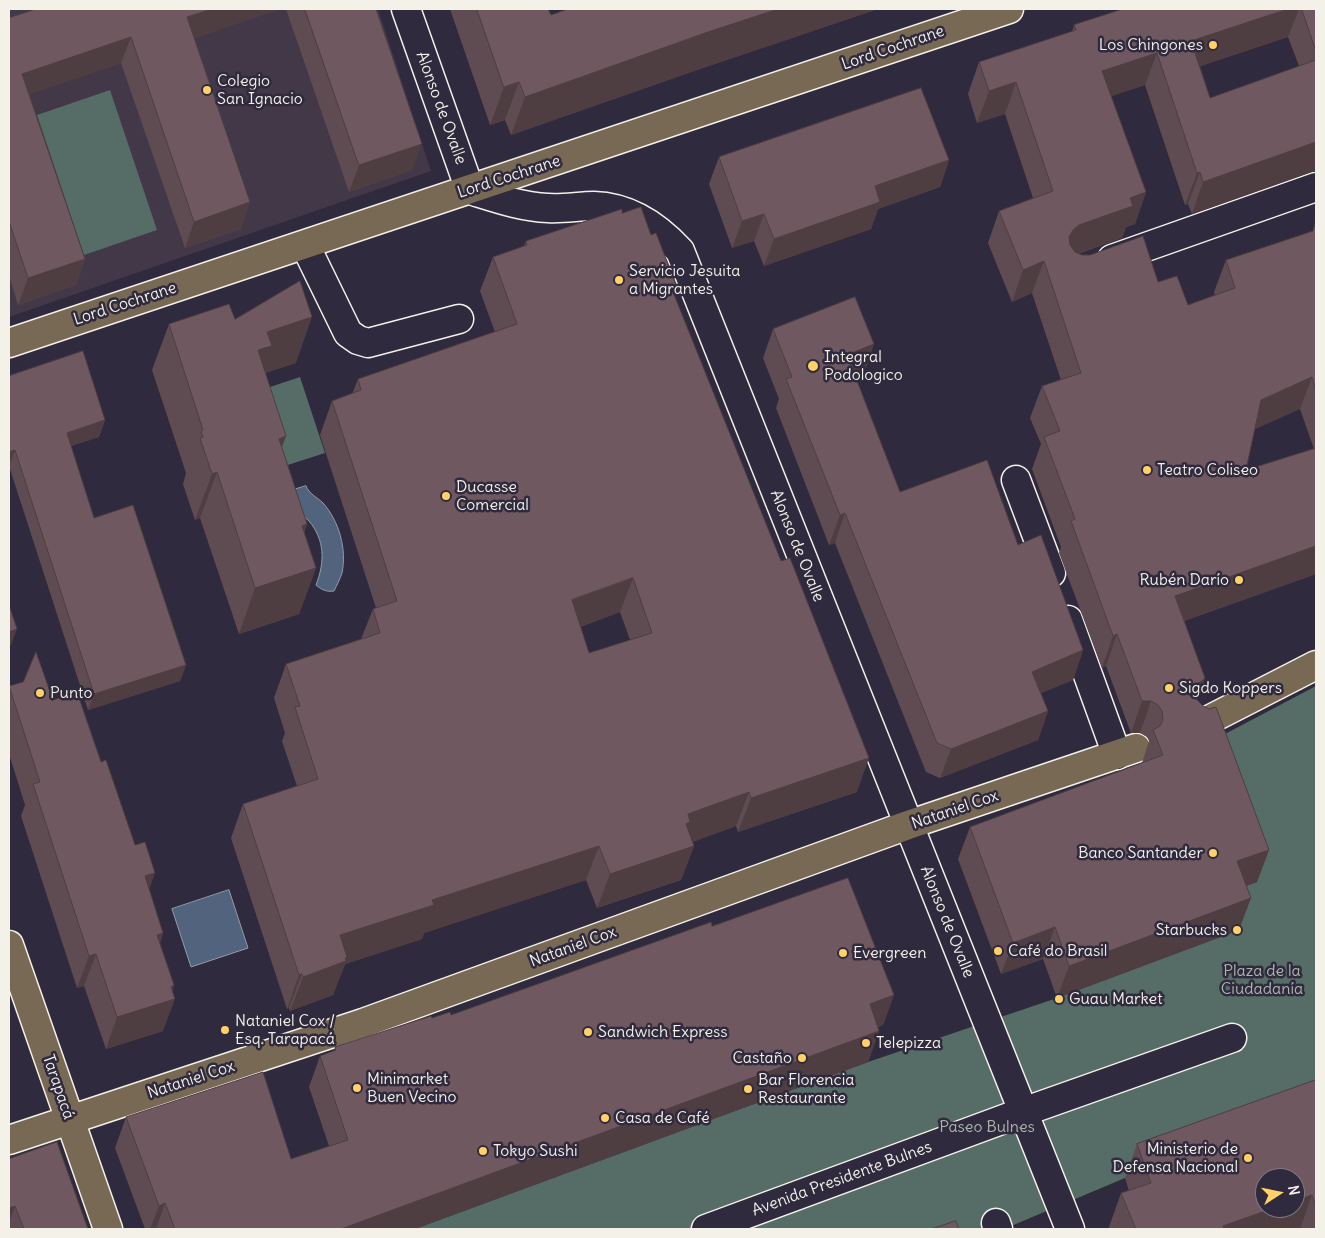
<!DOCTYPE html>
<html>
<head>
<meta charset="utf-8">
<style>
  body { margin:0 }
  #map { position:relative; width:1325px; height:1238px; overflow:hidden; background:#2f2a3d; font-family:Delius,sans-serif }
  canvas { display:block }
  .frame { position:absolute; inset:0; border:10px solid #f4f1e8; pointer-events:none }
  .north { position:absolute; left:1255px; top:1168px; width:50px; height:50px; box-sizing:border-box; background:#2f2a3d; border:1px solid #7e7a81; border-radius:50%; rotate:79deg; font-size:14px; font-weight:700; line-height:20px; text-align:center; color:#f4f1e8 }
  .north::after { content:''; display:block; margin:auto; width:18px; height:22px; background:#ffd166; clip-path:polygon(50% 0,100% 100%,50% 72%,0 100%) }
</style>
</head>
<body>
<div id="map">
<canvas width="1325" height="1238"></canvas>
<div class="frame"></div>
<div class="north">N</div>
</div>
<script>
const c = document.querySelector('canvas').getContext('2d');
c.lineJoin = 'round';
function fillPath(path, color) {
  c.fillStyle = color;
  c.fill(path, 'evenodd');
}
function strokePath(path, color, width, dash) {
  c.strokeStyle = color;
  c.lineWidth = width;
  c.lineCap = dash ? 'butt' : 'round';
  c.setLineDash(dash || []);
  c.stroke(path);
}
function drawText(font, color, halo, rows, align = 'center') {
  c.font = font + ' Delius,sans-serif';
  c.lineWidth = 5;
  c.setLineDash([]);
  c.textBaseline = 'middle';
  c.strokeStyle = halo;
  c.fillStyle = color;
  for (const [text, x, y, turn = 0] of rows) {
    c.save();
    c.translate(x, y);
    c.rotate((+turn || 0) * Math.PI / 180);
    c.textAlign = isNaN(turn) ? turn : align;
    if (halo) c.strokeText(text, 0, 0);
    c.fillText(text, 0, 0);
    c.restore();
  }
}
const built = new Path2D(`
  M9,9H378L431,171L9,317Z`);
const green = new Path2D(`
  M110,90L157,230L84,255L37,115Z
  M300,377L325,453L266,472L255,392Z
  M1316,686V1138L1125,1178L1004,1229H415L868,1062L1057,998L1239,930L1226,893L1257,882L1206,744Z`);
const water = new Path2D(`
  M306,486C309,494 317,497 323,503C339,521 347,549 342,573C340,579 337,585 334,591C326,592 322,590 316,585C325,562 325,540 309,521C305,517 300,514 297,510C293,505 292,497 290,491Z
  M229,890L248,948L191,967L172,909Z`);
const minor = new Path2D(`
  M406,9L470,190C496,198 521,207 548,208C564,209 579,206 594,206C630,207 657,226 680,251L1070,1229
  M305,245L348,333L358,340L368,343L459,319
  M1112,259L1316,187
  M1016,480L1051,573
  M1068,620L1117,755
  M996,1223L998,1229
  M706,1229L1023,1112L1232,1038`);
const major = new Path2D(`
  M9,343L1009,9
  M1199,725L1316,665
  M9,945L108,1229
  M9,1140L363,1023L908,825L1136,748`);
const wall = new Path2D(`
  M280,9L194,38L241,229L185,248L121,63L29,94L85,259L76,285L18,305L9,276V18Z
  M286,9H376L412,170L349,192Z
  M450,9H548L551,15L568,9H878L694,71L511,135L505,120L490,125Z
  M1123,9H1316V172H1311L1192,214L1188,204L1185,205L1145,85L1111,96L1146,192L1135,224L1126,227L1122,238L1078,254L1158,282L1188,305L1215,295L1214,292L1226,260L1313,231L1316,221V574L1184,621L1205,678L1197,700L1269,850L1257,882L1246,886L1239,930L1057,998L1043,959L1001,974L958,859L970,827L1142,763L1149,741L1147,737L1140,733H1131L1106,666L1102,668L1059,553L1061,547L1032,469L1041,444L1030,418L1042,386L1061,380L1032,293L1012,302L988,243L999,211L1033,198L1005,114L977,123L968,94L979,62L1072,32L1074,25ZM1288,37L1299,66L1210,98L1200,66ZM1300,409L1314,449L1246,470L1254,429Z
  M719,157L949,160L940,187L878,209L871,229L764,266L754,241L732,248L709,184Z
  M622,213L673,292L857,792L738,832L736,826L692,842L694,846L681,880L597,908L586,880L424,933L422,939L345,964L333,995L290,1011L289,1008L287,1009L231,838L243,804L297,786L282,741L285,733L274,698L286,664L361,639L373,609L376,608L320,435L332,401L352,394L358,379L495,332L480,291L493,257L524,246L526,241ZM620,612L630,640L589,653L580,627Z
  M235,319L296,363L265,373L282,447L307,524L304,533L316,568L299,614L239,634L200,518L195,520L183,484L186,473L152,370L169,324Z
  M773,329L864,374L855,377L900,492L1018,545L1083,650L1073,680L1041,693L1048,711L1038,740L940,778L926,772L835,543L829,545L776,408L779,399L763,358Z
  M9,376L105,420L99,437L71,446L94,518L186,665L180,681L88,710L9,466Z
  M9,686L53,700L101,762L149,890L163,933L160,943L174,985L163,1031L106,1049L84,986L77,988L21,816L25,805L9,754Z
  M712,926L894,995L883,1025L878,1027L879,1031L868,1062L414,1229H145L115,1148L126,1117L291,1159L329,1146L309,1087L320,1056L334,1051L335,1047L432,1018L451,1015Z
  M1316,1080V1229H1110L1109,1227L1121,1193L1129,1191L1125,1178L1137,1144Z
  M9,1159L88,1229H9Z`);
const shadedWall = new Path2D(`
  M212,9H280L178,44L187,17Z
  M778,9H878L694,71L511,135L525,97L708,32Z
  M1288,9H1299L1288,37L1180,73L1191,41Z
  M131,37L121,63L12,100L22,74Z
  M1157,53L1145,85L1091,103L1102,71Z
  M519,82L505,120L490,125L504,87Z
  M1016,82L1005,114L977,123L989,91Z
  M1316,142V172H1311L1192,214L1203,182Z
  M422,144L412,170L349,192L359,165Z
  M949,160L940,187L878,209L871,229L764,266L774,239L875,186Z
  M1200,172L1188,204L1185,205L1197,173Z
  M1146,192L1135,224L1126,227L1122,238L1068,257L1069,237L1073,230L1079,225L1130,198Z
  M250,202L241,229L185,248L194,222Z
  M764,214L754,241L732,248L742,221Z
  M85,259L76,285L18,305L28,278Z
  M1044,261L1032,293L1012,302L1023,270Z
  M676,285L664,319L671,287Z
  M312,317L296,363L262,374L258,350L267,332Z
  M874,344L864,374L836,385L847,355Z
  M1312,377L1300,409L1249,432L1261,400Z
  M105,420L99,437L61,449L67,433Z
  M286,436L269,482L279,439Z
  M15,450L9,466V452Z
  M217,472L200,518L195,520L212,474Z
  M845,513L835,543L829,545L840,515Z
  M307,524L291,570L302,526Z
  M1316,546V574L1164,628L1175,596Z
  M316,568L299,614L239,634L255,588Z
  M633,578L620,612L560,634L572,600Z
  M17,629L11,645L9,646V632Z
  M1117,634L1106,666L1102,668L1113,636Z
  M1083,650L1073,680L1021,701L1032,672Z
  M186,665L180,681L88,710L94,694Z
  M1205,678L1194,710L1186,717L1197,685Z
  M1142,701H1151L1140,733H1131Z
  M1048,711L1038,740L940,778L951,749Z
  M869,758L857,792L738,832L751,798Z
  M749,792L736,826L682,846H694L681,880L597,908L610,874L688,814Z
  M599,846L586,880L424,933L422,939L345,964L333,995L290,1011L303,977L340,935L432,900Z
  M1269,850L1257,882L1226,893L1237,861Z
  M155,873L144,905L145,876Z
  M1251,898L1239,930L1057,998L1069,966Z
  M1055,927L1043,959L1001,974L1013,943Z
  M163,933L152,965L157,935Z
  M96,954L84,986L77,988L89,956Z
  M302,974L289,1008L287,1009L299,975Z
  M174,985L169,1001L175,999L163,1031L106,1049L117,1017Z
  M894,995L883,1025L858,1035L870,1004Z
  M879,1031L868,1062L414,1229H341Z
  M1312,1195L1300,1229H1222L1223,1226L1274,1208H1295V1201Z
  M165,1203L156,1229H150L159,1206Z
  M15,1206L9,1223V1208Z`);
const building = new Path2D(`
  M36,9H212L187,17L250,202L194,222L131,37L22,74L85,259L28,278L9,221V18Z
  M305,9H376L422,144L359,165Z
  M477,9H548L551,15L568,9H778L708,32L525,97L519,82L504,87Z
  M1123,9H1288L1191,41L1210,98L1316,60V142L1203,182L1200,172L1197,173L1157,53L1102,71L1146,192L1130,198L1133,206L1079,225L1073,230L1069,237L1070,245L1075,252L1082,255H1090L1143,236L1158,282L1177,276L1188,305L1235,288L1226,260L1313,231L1316,221V390L1312,377L1261,400L1246,470L1316,448V546L1175,596L1205,678L1197,685L1195,693L1197,700L1203,706L1209,709L1216,707L1269,850L1237,861L1251,898L1069,966L1055,927L1013,943L970,827L1163,755L1153,730L1160,726L1163,720L1162,711L1158,705L1151,701H1142L1117,634L1113,636L1071,521L1075,519L1044,437L1060,431L1042,386L1081,373L1044,261L1023,270L999,211L1053,191L1016,82L989,91L979,62L1076,30L1074,25Z
  M1302,9H1316V51Z
  M921,88L949,160L875,186L880,202L774,239L764,214L742,221L719,157Z
  M641,207L651,235L656,233L676,285L671,287L781,561L790,558L869,758L751,798L749,792L688,814L690,822L686,824L694,846L610,874L599,846L432,900L434,905L340,935L347,957L345,958L346,961L303,977L302,974L299,975L243,804L318,779L295,707L300,706L286,664L380,633L373,609L397,601L332,401L361,390L358,379L517,324L493,257L527,245L526,241L622,209V213ZM633,578L652,633L589,653L572,600Z
  M300,281L312,317L267,332L272,346L258,350L286,436L279,439L307,524L302,526L316,568L255,588L217,472L212,474L200,438L203,437L201,431L203,430L169,324L229,304L235,319Z
  M855,297L874,344L847,355L900,492L987,460L1018,545L1041,535L1083,650L1032,672L1048,711L951,749L937,743L845,513L840,515L786,379L792,377L773,329Z
  M83,351L105,420L67,433L94,518L133,505L186,665L94,694L15,450L9,452V376Z
  M9,605L17,629L9,632Z
  M36,652L53,700L77,692L101,762L106,760L135,845L145,842L155,873L145,876L163,933L157,935L174,985L171,987L175,999L117,1017L96,954L89,956L33,784L40,782L9,686L23,682Z
  M848,878L894,995L870,1004L879,1031L341,1229H175L165,1203L159,1206L126,1117L263,1072L291,1159L348,1140L320,1056L336,1050L335,1047L431,1016L432,1018L450,1012L451,1015L711,922L712,926Z
  M1316,1080V1207L1312,1195L1295,1201V1178H1265V1208H1274L1223,1226L1224,1229H1136L1121,1193L1151,1183L1137,1144Z
  M57,1142L88,1229H24L15,1206L9,1208V1159Z
  M956,1221L959,1229H932Z`);
const markers = [
  [1213,45,5,"#ffd166"],
  [207,90,5,"#ffd166"],
  [619,280,5,"#ffd166"],
  [813,366,6,"#ffd166"],
  [1147,470,5,"#ffd166"],
  [446,496,5,"#ffd166"],
  [1239,580,5,"#ffd166"],
  [1169,688,5,"#ffd166"],
  [40,693,5,"#ffd166"],
  [1213,853,5,"#ffd166"],
  [1237,930,5,"#ffd166"],
  [998,951,5,"#ffd166"],
  [843,953,5,"#ffd166"],
  [1059,999,5,"#ffd166"],
  [225,1030,5,"#ffd166"],
  [588,1032,5,"#ffd166"],
  [866,1043,5,"#ffd166"],
  [802,1058,5,"#ffd166"],
  [357,1088,5,"#ffd166"],
  [748,1089,5,"#ffd166"],
  [605,1118,5,"#ffd166"],
  [483,1151,5,"#ffd166"],
  [1248,1158,5,"#ffd166"]
];
const poiNames = [
  ["Los Chingones",1203,45,"right"],
  ["Colegio",217,81],
  ["San Ignacio",217,99],
  ["Servicio Jesuita",629,271],
  ["a Migrantes",629,289],
  ["Integral",824,357],
  ["Podologico",824,375],
  ["Teatro Coliseo",1157,470],
  ["Ducasse",456,487],
  ["Comercial",456,505],
  ["Rubén Darío",1229,580,"right"],
  ["Sigdo Koppers",1179,688],
  ["Punto",50,693],
  ["Banco Santander",1203,853,"right"],
  ["Starbucks",1227,930,"right"],
  ["Café do Brasil",1008,951],
  ["Evergreen",853,953],
  ["Guau Market",1069,999],
  ["Nataniel Cox /",235,1021],
  ["Esq. Tarapacá",235,1039],
  ["Sandwich Express",598,1032],
  ["Telepizza",876,1043],
  ["Castaño",792,1058,"right"],
  ["Minimarket",367,1079],
  ["Buen Vecino",367,1097],
  ["Bar Florencia",758,1080],
  ["Restaurante",758,1098],
  ["Casa de Café",615,1118],
  ["Ministerio de",1238,1149,"right"],
  ["Defensa Nacional",1238,1167,"right"],
  ["Tokyo Sushi",493,1151]
];
const streetNames = [
  ["Lord Cochrane",893,48,-19],
  ["Alonso de Ovalle",441,108,70],
  ["Lord Cochrane",509,177,-18],
  ["Lord Cochrane",125,304,-18],
  ["Alonso de Ovalle",797,546,68],
  ["Nataniel Cox",955,810,-19],
  ["Alonso de Ovalle",947,922,68],
  ["Nataniel Cox",573,947,-20],
  ["Nataniel Cox",191,1080,-18],
  ["Tarapacá",58,1087,71],
  ["Avenida Presidente Bulnes",842,1179,-20]
];
const parkNames = [
  ["Plaza de la",1262,971],
  ["Ciudadanía",1262,989],
  ["Paseo Bulnes",987,1127]
];
fillPath(built, '#423847');
fillPath(green, '#566c67');
fillPath(water, '#52647d');
strokePath(water, '#939ca8', 1);
strokePath(minor, '#f4f1e8', 31);
strokePath(major, '#f4f1e8', 31);
strokePath(minor, '#2f2a3d', 28);
strokePath(major, '#776954', 28);
fillPath(wall, '#5f4c52');
fillPath(shadedWall, '#4e3e42');
fillPath(building, '#6f585f');
strokePath(building, '#4e3e42', 1);
for (const [x, y, r, color] of markers) {
  const dot = new Path2D();
  dot.arc(x, y, r, 0, 2 * Math.PI);
  c.fillStyle = color;
  c.fill(dot);
  strokePath(dot, '#2f2a3d', 2);
}
drawText('16px', '#f4f1e8', '#2f2a3d', poiNames, 'left');
drawText('16px', '#f4f1e8', '#2f2a3d', streetNames);
drawText('16px', '#adb5ae', '#2f2a3d', parkNames);
</script>
</body>
</html>
